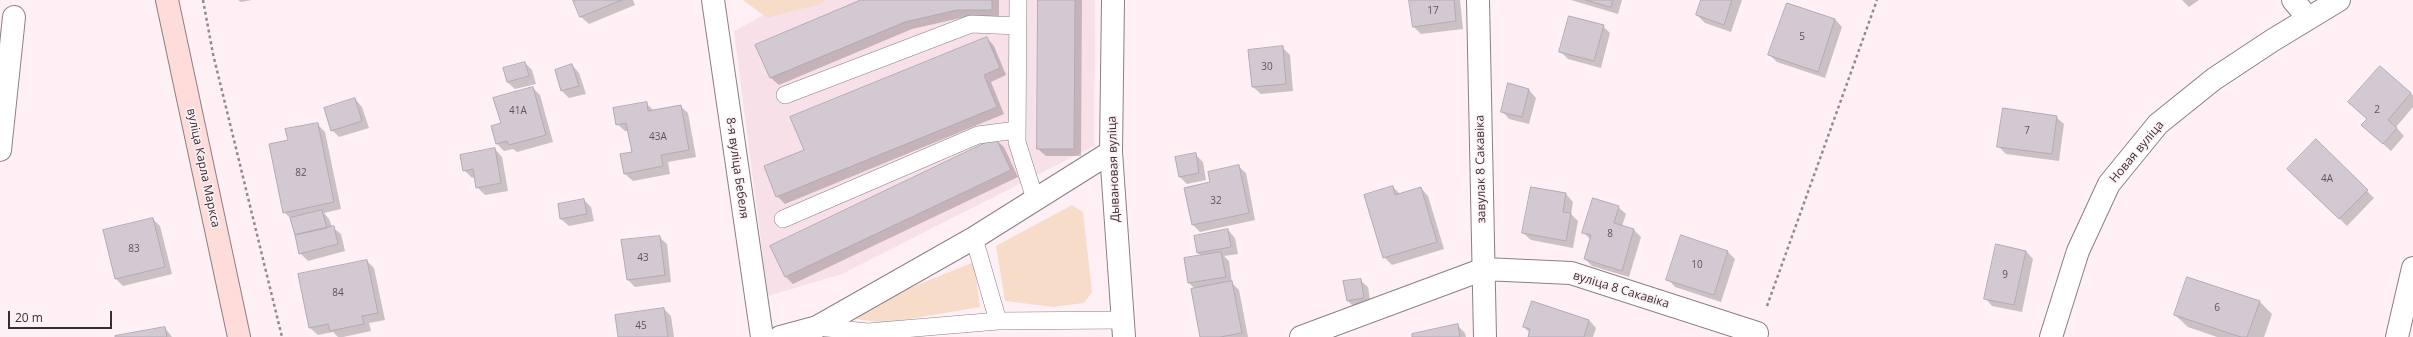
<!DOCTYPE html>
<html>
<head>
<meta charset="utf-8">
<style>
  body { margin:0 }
  #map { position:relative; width:2413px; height:337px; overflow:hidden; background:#fef0f5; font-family:"Open Sans",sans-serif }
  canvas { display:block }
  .scale { position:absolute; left:8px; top:311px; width:104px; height:18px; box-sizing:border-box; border:2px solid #353032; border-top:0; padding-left:5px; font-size:12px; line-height:14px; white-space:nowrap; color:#353032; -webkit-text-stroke:3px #fef0f5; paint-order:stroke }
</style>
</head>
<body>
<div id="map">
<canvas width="2413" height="337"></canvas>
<div class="scale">20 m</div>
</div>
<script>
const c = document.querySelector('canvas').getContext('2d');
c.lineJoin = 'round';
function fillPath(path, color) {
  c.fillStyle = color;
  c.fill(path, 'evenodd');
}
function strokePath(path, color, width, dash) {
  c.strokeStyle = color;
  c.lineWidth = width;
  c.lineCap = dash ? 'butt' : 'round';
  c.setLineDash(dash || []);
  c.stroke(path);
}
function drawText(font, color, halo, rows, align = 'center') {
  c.font = font + ' "Open Sans",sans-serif';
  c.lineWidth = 3;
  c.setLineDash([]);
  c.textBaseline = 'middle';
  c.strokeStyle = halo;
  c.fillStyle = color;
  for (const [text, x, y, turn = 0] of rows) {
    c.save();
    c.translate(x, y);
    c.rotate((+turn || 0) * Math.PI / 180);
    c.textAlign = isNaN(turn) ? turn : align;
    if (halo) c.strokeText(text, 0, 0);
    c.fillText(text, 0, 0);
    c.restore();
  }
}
const built = new Path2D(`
  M791,0H1095L1094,146L842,274L768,296L734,31Z`);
const green = new Path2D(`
  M743,0H827L817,5L767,18Z
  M1072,205L1083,212L1092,292L1084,303L1053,307L1005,301L996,246Z
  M974,262L980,307L886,323L855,319L861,308Z`);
const shadow = new Path2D(`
  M238,0H252L241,2Z
  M574,0H633L635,5L589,24L581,17Z
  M864,0H999V17H965L912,29L779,85L771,78L757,46Z
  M1039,0H1082L1081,156H1046L1038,149Z
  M1410,0H1460L1463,29L1421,34L1414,27Z
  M1571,0H1622L1618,14Z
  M1702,0H1742L1731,32L1705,23L1697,15Z
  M2182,0H2199L2189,7Z
  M1835,19L1842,27L1825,78L1777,62L1770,55Z
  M1603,26L1610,33L1601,68L1568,59L1561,52Z
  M987,38L994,46L1006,75L991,82L1004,114L785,204L777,196L805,150Z
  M1282,47L1290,55L1293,91L1261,94L1253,87L1249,50Z
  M525,63L532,70L536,84L515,89L507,82Z
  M572,65L579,73L586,94L569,98L562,91L556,71Z
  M1509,85L1529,90L1536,98L1529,124L1509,119L1502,111Z
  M533,88L540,95L553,142L517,152L513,149L504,151L497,144L502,124Z
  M2411,93L2413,96V107L2396,127L2404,136L2391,151L2362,125Z
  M355,99L362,107L369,128L339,137L332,130Z
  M646,103L654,111L680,106L688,113L696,157L668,162L670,174L633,181L625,174L633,153L629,131H625L617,124Z
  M2056,117L2064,124L2059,161L2006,154L1998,146Z
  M317,124L325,132L341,209L324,213L329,219L332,227L341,234L345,251L308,261L300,253L292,220L284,212L289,140Z
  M996,140L1004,147L1018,177L793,284L786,277Z
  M2316,140L2374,198L2347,226L2289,169Z
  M495,149L502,157L508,191L485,195L477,187L475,177L472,178L464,170Z
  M1195,154L1203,162L1206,180L1187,184L1180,177Z
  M1238,166L1246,173L1255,220L1200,232L1193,225L1185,189L1211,183Z
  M1393,187L1400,194L1421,188L1428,196L1444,249L1392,265L1384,257Z
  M1532,188L1566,194L1573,202L1571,214L1578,221L1573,248L1531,240L1523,233Z
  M584,200L591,207L594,221L569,226L561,219Z
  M1618,207L1626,214L1622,226L1634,230L1641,237L1629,277L1592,266L1585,259L1591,240L1583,232Z
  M153,219L160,226L172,274L123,286L116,279L104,231Z
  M1228,230L1235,238L1238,254L1224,256L1229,261L1232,283L1239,290L1248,337H1201L1196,290L1189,283L1185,259L1201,256L1198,253Z
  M659,237L667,244L671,282L635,287L628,280Z
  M2026,251L2033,259L2022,312L1992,306L1985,298Z
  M1728,252L1735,259L1721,302L1675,287L1668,279Z
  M367,261L374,268L385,320L369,323L371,331L343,337H338L333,332L318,335L310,328L299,275Z
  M1360,280L1368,287L1371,306L1355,308L1348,301Z
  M2259,301L2272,314L2264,337H2217L2188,327L2175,315Z
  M1532,302L1589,320L1596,328L1593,337H1529L1530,333L1524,327Z
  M664,309L671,316L674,337H619Z
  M1457,325L1465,333L1466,337H1413Z
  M165,328L172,337H117Z`);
const building = new Path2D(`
  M573,0H622L580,17Z
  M861,0H992V10H957L905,22L770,78L755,45Z
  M1038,0H1075L1074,149H1037Z
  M1409,0H1454L1456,21L1413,27Z
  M1586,0H1613L1611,7Z
  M1701,0H1732L1724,25L1696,15Z
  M1787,3L1835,19L1818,72L1768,55Z
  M1569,16L1604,25L1594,61L1559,52Z
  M987,37L1000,68L984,75L997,107L776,197L764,166L804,150L790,117Z
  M1283,46L1286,84L1252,87L1248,50Z
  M525,62L529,76L507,82L503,68Z
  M572,64L579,86L561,91L555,70Z
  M2380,66L2411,93L2388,120L2397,128L2383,144L2361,125L2367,119L2348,102Z
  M1508,83L1529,89L1522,117L1501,112Z
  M533,87L546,135L509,145L507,141L496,144L491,126L501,123L493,98Z
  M355,98L362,121L331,131L324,108Z
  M647,102L648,111L681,105L689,150L661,155L663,166L624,174L620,154L632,152L626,123L616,125L613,108Z
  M2003,108L2057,116L2052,154L1997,147Z
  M318,123L334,202L283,213L269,144L288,140L285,129Z
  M996,138L1011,170L785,277L770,246Z
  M2316,139L2368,190L2339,219L2287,169Z
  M495,148L501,183L476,188L473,169L463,171L460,155Z
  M1196,153L1199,173L1179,177L1175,157Z
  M1239,165L1249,213L1192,225L1184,188L1210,182L1208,172Z
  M1393,186L1395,195L1421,187L1437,242L1383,258L1364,195Z
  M1531,187L1566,193L1563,212L1571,213L1566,241L1522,233Z
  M1593,198L1619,206L1614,223L1634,229L1622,271L1584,259L1591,235L1582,233Z
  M584,199L587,214L560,219L558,204Z
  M322,210L327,228L295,235L290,218Z
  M153,218L165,267L115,279L103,230Z
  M334,226L338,244L299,254L295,235Z
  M1228,229L1231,247L1197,253L1194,236Z
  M1681,235L1728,251L1714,295L1666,280Z
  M660,236L665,275L627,280L621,240Z
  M1996,244L2026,251L2014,305L1984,299Z
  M1221,252L1226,277L1188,283L1184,258Z
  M367,260L378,313L362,316L364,324L330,331L328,324L309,328L298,274Z
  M2187,277L2260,301L2247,337H2241L2174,315Z
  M1361,279L1364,298L1347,301L1343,281Z
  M1232,281L1242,333L1220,337H1200L1191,289Z
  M1532,301L1589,320L1584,337H1528L1530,329L1523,327Z
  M664,308L668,337H618L615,315Z
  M1458,324L1460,337H1412V334Z
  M165,327L167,337H115V336Z`);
const path = new Path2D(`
  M203,0L213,54L282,337
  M1767,306L1877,0`);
const service = new Path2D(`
  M1018,0L1017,142L1035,199
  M785,95L971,24L1018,26
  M783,219L978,135L1017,130
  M974,238L998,321
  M817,327L868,332L998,321L1123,320`);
const minor = new Path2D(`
  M713,0L762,337
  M1113,0L1111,152L1124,337
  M1478,0L1485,337
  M2293,0L2308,18
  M0,150L14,17
  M780,337L817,327L974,238L1111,152
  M1301,337L1484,269L1571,273L1757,333
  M2051,337L2078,251L2109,184L2158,124L2214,79L2273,40L2339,0
  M2397,337L2413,268`);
const secondary = new Path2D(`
  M167,0L239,337`);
const numberNames = [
  ["17",1433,11],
  ["5",1802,37],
  ["30",1267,67],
  ["2",2377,110],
  ["41А",518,111],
  ["7",2027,131],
  ["43А",658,137],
  ["82",301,173],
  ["4А",2327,179],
  ["32",1216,201],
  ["8",1610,234],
  ["83",134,249],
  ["43",643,258],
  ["10",1697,265],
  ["9",2005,275],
  ["84",338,293],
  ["6",2217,308],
  ["45",641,326]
];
const streetNames = [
  ["Новая вуліца",2137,152,-50],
  ["вуліца Карла Маркса",203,168,78],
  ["8-я вуліца Бебеля",737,168,82],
  ["Дывановая вуліца",1114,169,-92],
  ["завулак 8 Сакавіка",1481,169,-91],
  ["вуліца 8 Сакавіка",1621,290,17]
];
fillPath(built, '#f7e0e8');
fillPath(green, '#f8dcca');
fillPath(shadow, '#0003');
fillPath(building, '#d2c9d3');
strokePath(building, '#b3aab4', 1);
strokePath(service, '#8b7f83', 18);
strokePath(minor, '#8b7f83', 24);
strokePath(secondary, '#8b7f83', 24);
strokePath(path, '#948a8e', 2.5, [3, 3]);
strokePath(service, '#fff', 17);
strokePath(minor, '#fff', 22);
strokePath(secondary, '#fedcda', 22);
drawText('10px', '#5c565a', null, numberNames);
drawText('12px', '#353032', '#fef0f5', streetNames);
</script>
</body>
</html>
